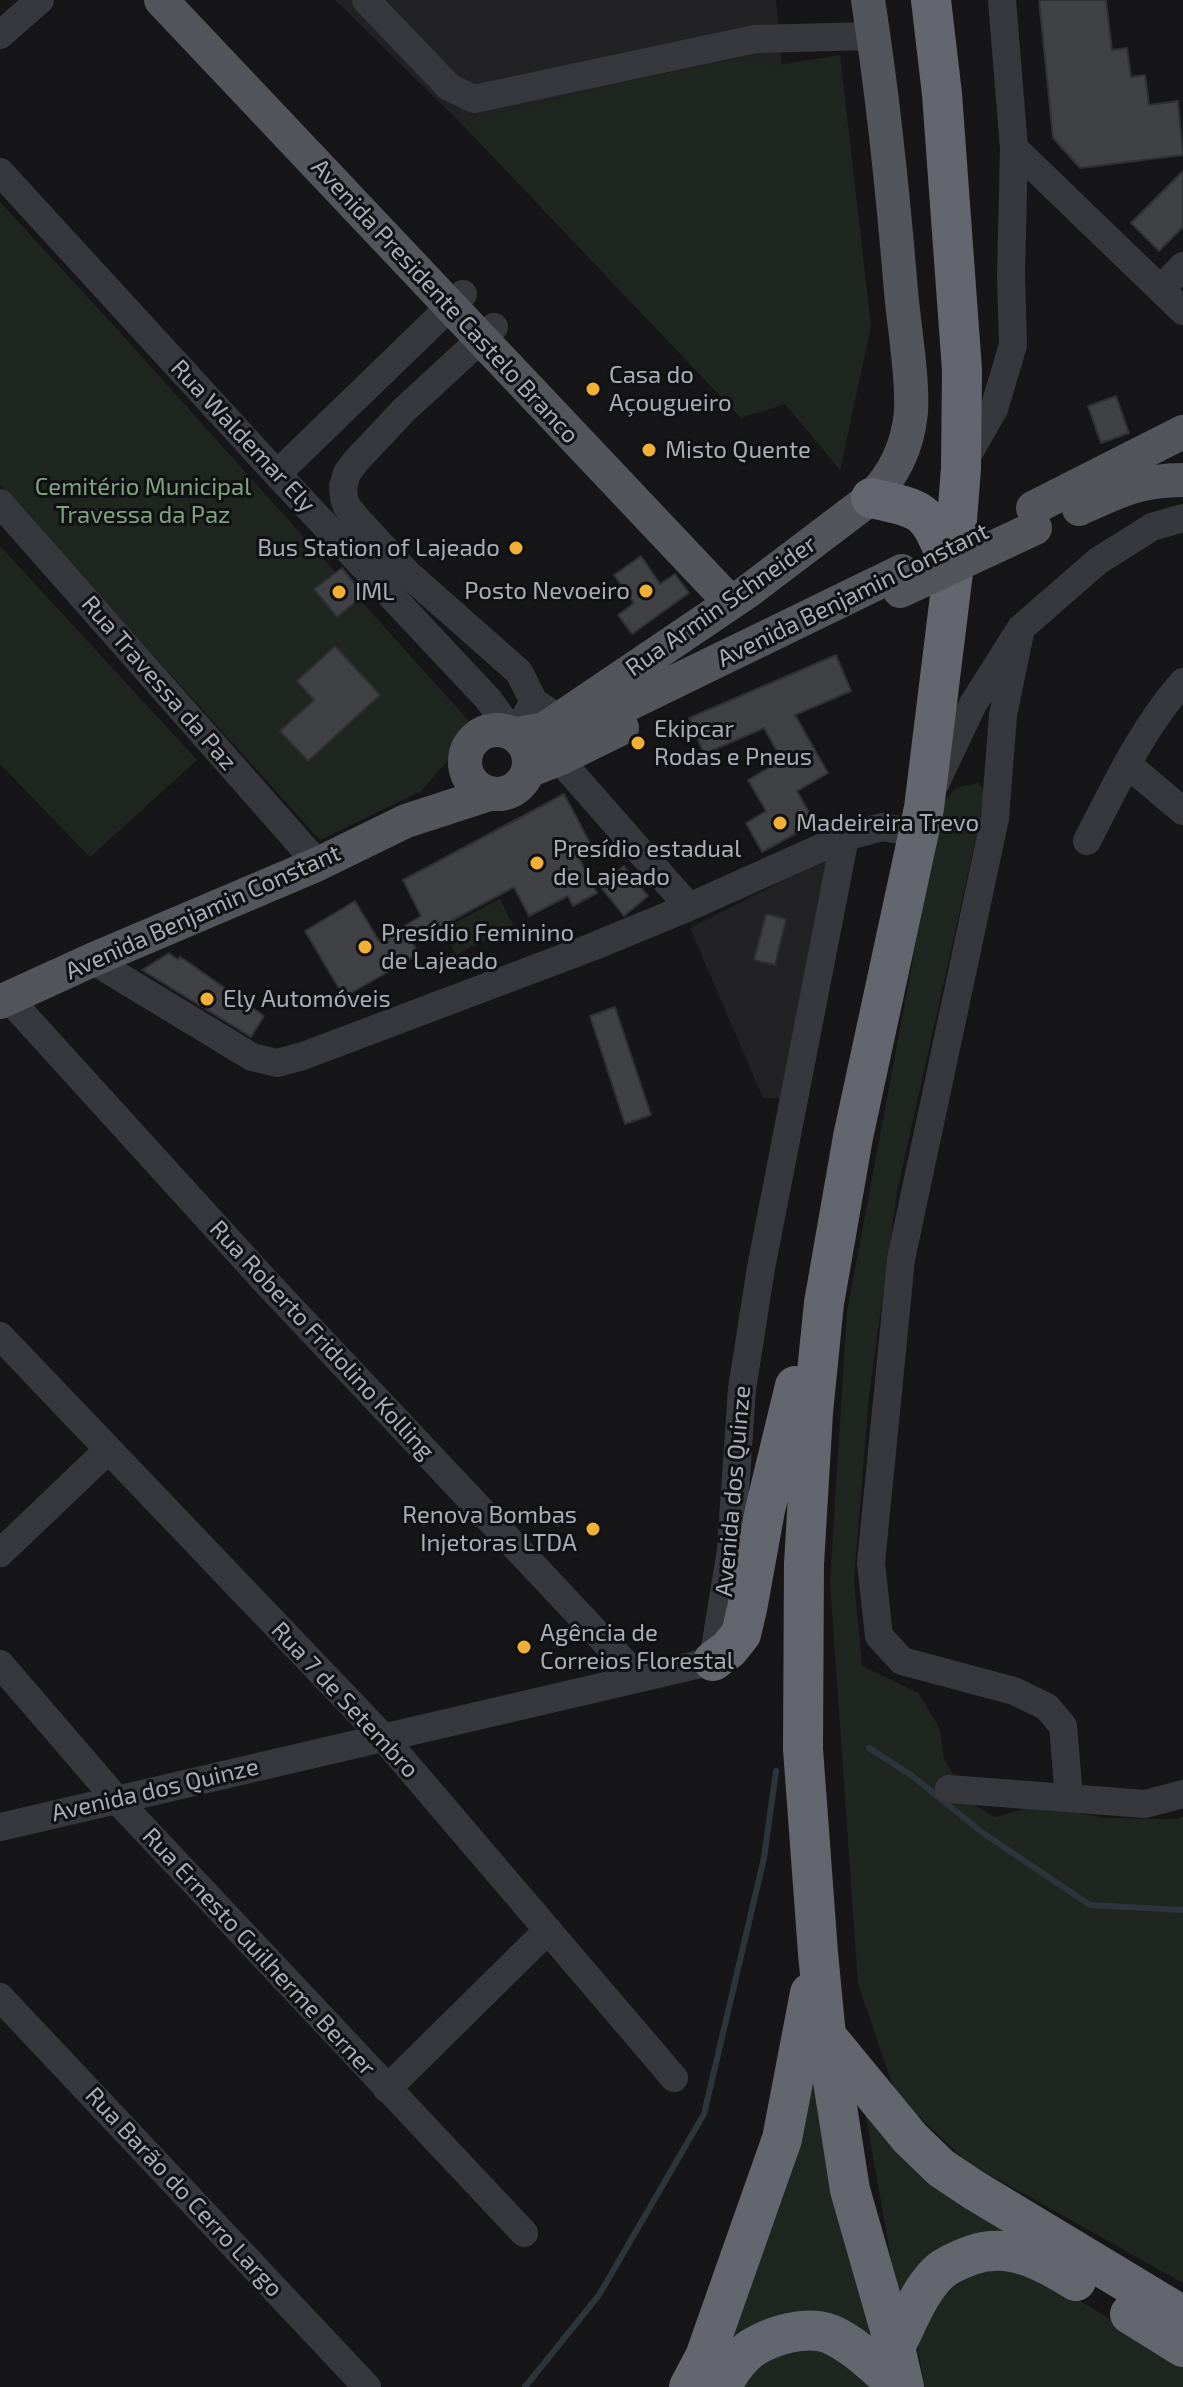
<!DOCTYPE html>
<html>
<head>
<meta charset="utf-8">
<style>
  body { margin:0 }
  canvas { display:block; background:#161618 }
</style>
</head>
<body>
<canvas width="1183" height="2387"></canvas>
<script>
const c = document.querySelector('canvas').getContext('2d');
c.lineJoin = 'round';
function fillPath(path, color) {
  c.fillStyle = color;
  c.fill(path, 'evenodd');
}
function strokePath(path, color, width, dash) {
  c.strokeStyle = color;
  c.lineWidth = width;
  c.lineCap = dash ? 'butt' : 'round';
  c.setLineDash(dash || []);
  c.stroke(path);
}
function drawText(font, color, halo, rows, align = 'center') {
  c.font = font + ' "Exo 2",sans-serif';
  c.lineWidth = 6;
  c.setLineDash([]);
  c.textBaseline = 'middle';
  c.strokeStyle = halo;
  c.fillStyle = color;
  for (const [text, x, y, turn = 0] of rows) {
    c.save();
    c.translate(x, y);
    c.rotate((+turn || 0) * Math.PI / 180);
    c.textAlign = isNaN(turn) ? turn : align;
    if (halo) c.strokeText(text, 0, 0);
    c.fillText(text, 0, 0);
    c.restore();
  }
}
const built = new Path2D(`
  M335,0H776L782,65L773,66L742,58L646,77L460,122Z
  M834,855L787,1098H763L690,928Z`);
const green = new Path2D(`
  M840,55L871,326L840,470L785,404L741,418L460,122L646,77L742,58L773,66Z
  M0,202L116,328L476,729L421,791L320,840L0,485Z
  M0,546L197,760L90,857L0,764Z
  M978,783L986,793L897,1192L869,1396L854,1580L862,1666L918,1693L939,1727L944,1759L969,1802L995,1817L1040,1805L1103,1818L1177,1819L1183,1816V2283L967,2162L896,2095L858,1984L830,1581L847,1312L942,804L956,788Z
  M500,899L513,925L456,955L443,929Z
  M816,2033L874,2345L729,2351L731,2311Z
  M861,2088L1035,2249L899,2304Z
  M1024,2268L1183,2362V2387H925L916,2339L954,2274Z
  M820,2348L876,2387H732L765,2356Z`);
const stream = new Path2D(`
  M869,1748L911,1775L983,1833L1090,1905L1183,1910
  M525,2387L599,2295L704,2114L764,1858L776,1771`);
const building = new Path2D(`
  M1039,0H1106L1112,50L1127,48L1131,77L1145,75L1149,105L1178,101L1183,155L1080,168L1053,138Z
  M1183,171V227L1159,251L1131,223Z
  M1116,396L1129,433L1101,443L1088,406Z
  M641,556L660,584L675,574L689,593L632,634L618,615L634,603L614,575Z
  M342,568L364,595L337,617L314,589Z
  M335,646L380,695L308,761L280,731L314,700L297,681Z
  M836,655L851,691L795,715L828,773L797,791L815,823L762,852L746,823L766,811L748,780L782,760L764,728L704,754L689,718Z
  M564,794L591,845L592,854L580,860L597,893L573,906L568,896L529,916L514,887L412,942L419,954L344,997L305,931L355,901L379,941L421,916L403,880Z
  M624,866L648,896L624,916L600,886Z
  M766,914L786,919L775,965L754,960Z
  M169,953L178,960L180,957L188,962L264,1016L251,1037L142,970Z
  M615,1007L651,1115L625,1124L590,1016Z`);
const minor = new Path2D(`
  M366,0L449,87L474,99L755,39L874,36
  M0,35L40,0
  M1014,148L1183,311
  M0,172L277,474L488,699L514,735L534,702
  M1161,289L1183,266
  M494,327L404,410L356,461L347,473L343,487L344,498L347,507L357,519L408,574L519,672L534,702L548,711
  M963,463L994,409L1013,345L1011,276L1014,148L1002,0
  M277,474L463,294
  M0,503L318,864
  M1021,628L1003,715L995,818L901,1259L871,1563L879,1636L902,1661L1014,1691L1047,1707L1063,1726L1069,1797
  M559,759L689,907
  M1127,764L1183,811
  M936,782L973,704L1021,628L1098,561L1152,527L1183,518
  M1087,841C1115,787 1142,728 1183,682
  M92,960L252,1057L277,1063L303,1056L592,947L689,907L845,837L882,827L918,833
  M8,998L267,1283L639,1678
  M0,1336L382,1736L674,2078
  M0,1553L108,1450
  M0,1664L117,1800L524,2233
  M949,1789L1145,1804L1183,1794
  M0,1827L713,1661L731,1550L742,1389L761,1268L845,837
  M0,1997L367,2387
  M387,2089L548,1930`);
const major = new Path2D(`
  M161,0L730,602
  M1033,508L1183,432
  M1079,509C1118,491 1139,480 1183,480
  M546,728L747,592L871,498C894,475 908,445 911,412C913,376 904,327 901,291C893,194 883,96 868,0
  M465 762a32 32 0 1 1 64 0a32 32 0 1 1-64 0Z
  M514,735C546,728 575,726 606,715L902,571
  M528,771L559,759L622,728
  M0,1002L92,960L318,864L406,821L489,794`);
const highway = new Path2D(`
  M871,498C932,511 926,512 951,567
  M713,1661L729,1649L741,1634L747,1609L765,1510L795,1386
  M826,2036L910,2138L941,2168L974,2190L1183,2316
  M1130,2314L1183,2347
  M895,2347C908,2322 919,2291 939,2272C948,2264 961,2259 972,2255C1010,2242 1044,2261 1076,2281
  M689,2387L705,2357L782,2139L810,1993
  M721,2387C728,2374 739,2357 752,2348C772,2335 807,2325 830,2334C856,2345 878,2369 900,2387
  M904,2387L895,2347L850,2190L826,2036L818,1953L803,1749L804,1564L813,1412L824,1303L853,1137L924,808L953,572L961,468L962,370L942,94L931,0`);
const majorBridge = new Path2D(`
  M900,591L1035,528`);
const markers = [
  [593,389,8,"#f2b134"],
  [649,450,8,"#f2b134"],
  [516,548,8,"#f2b134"],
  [646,591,8,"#f2b134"],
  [339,592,8,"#f2b134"],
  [638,743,8,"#f2b134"],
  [780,823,8,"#f2b134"],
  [537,863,8,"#f2b134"],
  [365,947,8,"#f2b134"],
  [207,999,8,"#f2b134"],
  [593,1529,8,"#f2b134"],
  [524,1647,8,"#f2b134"]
];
const streetNames = [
  ["Avenida Presidente Castelo Branco",445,301,47],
  ["Rua Waldemar Ely",243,436,47],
  ["Avenida Benjamin Constant",853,595,-26],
  ["Rua Armin Schneider",721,606,-35],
  ["Rua Travessa da Paz",159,683,49],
  ["Avenida Benjamin Constant",203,912,-24],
  ["Rua Roberto Fridolino Kolling",322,1340,47],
  ["Avenida dos Quinze",733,1491,-85],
  ["Rua 7 de Setembro",345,1700,47],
  ["Avenida dos Quinze",155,1790,-13],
  ["Rua Ernesto Guilherme Berner",259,1952,47],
  ["Rua Barão do Cerro Largo",184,2192,47]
];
const poiNames = [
  ["Casa do",609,375],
  ["Açougueiro",609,403],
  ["Misto Quente",665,450],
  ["Bus Station of Lajeado",500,548,"right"],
  ["Posto Nevoeiro",630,591,"right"],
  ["IML",355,592],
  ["Ekipcar",654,729],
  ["Rodas e Pneus",654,757],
  ["Madeireira Trevo",796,823],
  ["Presídio estadual",553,849],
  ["de Lajeado",553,877],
  ["Presídio Feminino",381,933],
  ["de Lajeado",381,961],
  ["Ely Automóveis",223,999],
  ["Renova Bombas",577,1515,"right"],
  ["Injetoras LTDA",577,1543,"right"],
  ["Agência de",540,1633],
  ["Correios Florestal",540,1661]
];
const parkNames = [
  ["Cemitério Municipal",143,487],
  ["Travessa da Paz",143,515]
];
fillPath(built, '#222225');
fillPath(green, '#1e261f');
strokePath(stream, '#2c353c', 6);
fillPath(building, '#404145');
strokePath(building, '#303034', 2);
strokePath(minor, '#37383d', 28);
strokePath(major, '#53555c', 34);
strokePath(highway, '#63666e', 40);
strokePath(majorBridge, '#53555c', 34);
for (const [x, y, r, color] of markers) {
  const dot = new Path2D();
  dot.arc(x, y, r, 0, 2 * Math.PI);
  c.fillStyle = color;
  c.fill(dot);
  strokePath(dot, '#111113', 3);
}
drawText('24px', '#a8adb8', '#111113', streetNames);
drawText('24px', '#a8adb8', '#111113', poiNames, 'left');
drawText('24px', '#7fa381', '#111113', parkNames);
</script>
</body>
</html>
